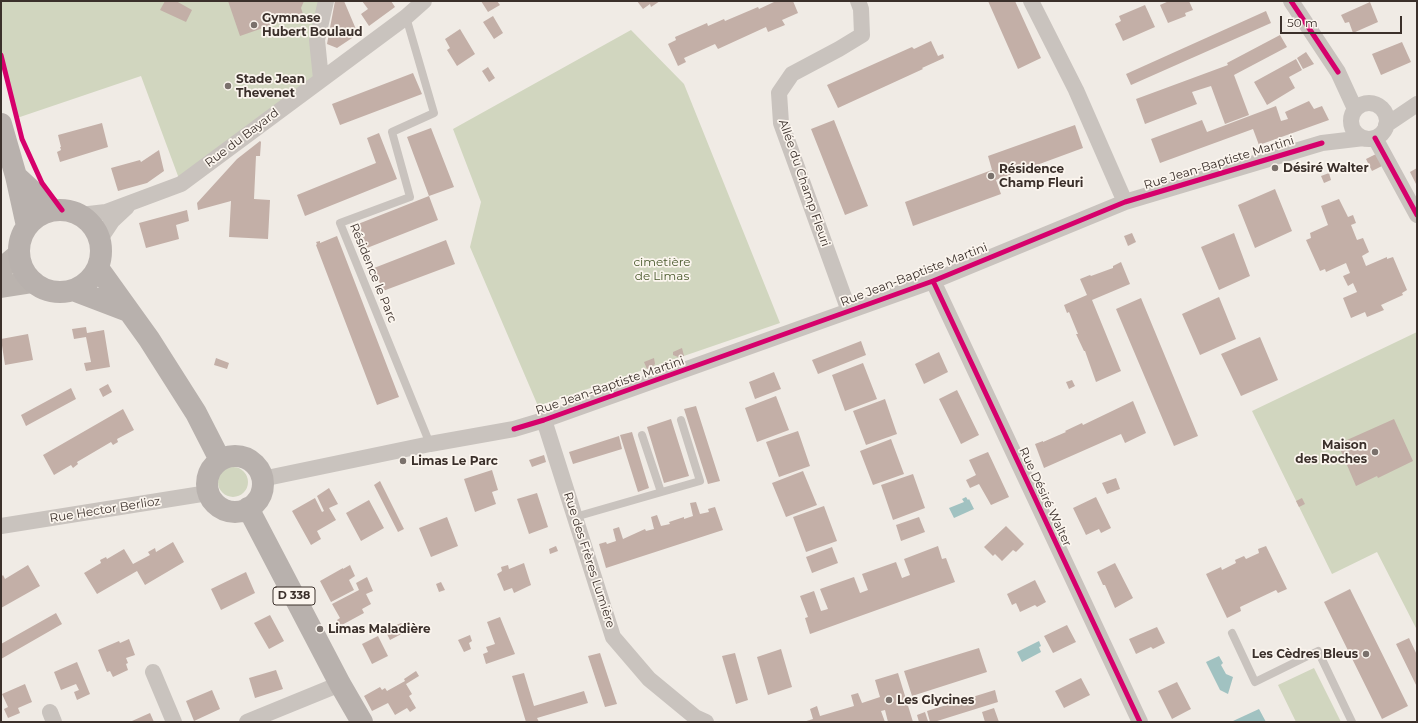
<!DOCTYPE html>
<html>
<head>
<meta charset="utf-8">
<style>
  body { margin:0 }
  #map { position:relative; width:1418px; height:723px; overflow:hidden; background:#f0ebe5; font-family:Montserrat,sans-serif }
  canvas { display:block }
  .frame { position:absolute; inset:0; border:2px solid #3b302b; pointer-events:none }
  .scale { position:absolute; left:1280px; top:16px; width:122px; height:18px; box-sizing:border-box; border:2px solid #3b302b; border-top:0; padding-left:5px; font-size:12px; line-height:14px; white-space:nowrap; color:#3b302b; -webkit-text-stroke:3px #fbf5ee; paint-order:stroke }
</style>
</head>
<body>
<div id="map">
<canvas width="1418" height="723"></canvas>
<div class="frame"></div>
<div class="scale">50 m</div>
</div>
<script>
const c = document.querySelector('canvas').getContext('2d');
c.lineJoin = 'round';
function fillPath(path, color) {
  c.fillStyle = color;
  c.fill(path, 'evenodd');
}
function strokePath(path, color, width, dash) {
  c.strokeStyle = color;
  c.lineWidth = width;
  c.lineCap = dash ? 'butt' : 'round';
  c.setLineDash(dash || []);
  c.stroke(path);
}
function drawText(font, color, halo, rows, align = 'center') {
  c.font = font + ' Montserrat,sans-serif';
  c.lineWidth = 3.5;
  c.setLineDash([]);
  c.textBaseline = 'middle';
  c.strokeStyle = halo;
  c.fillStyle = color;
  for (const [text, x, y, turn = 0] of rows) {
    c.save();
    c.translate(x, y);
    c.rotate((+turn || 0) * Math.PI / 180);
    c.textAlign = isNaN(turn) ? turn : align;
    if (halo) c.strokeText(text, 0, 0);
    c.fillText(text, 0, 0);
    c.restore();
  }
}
const green = new Path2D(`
  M1,1H326L321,79L181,184L141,76L17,118L1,55Z
  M631,30L684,84L780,323L538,406L470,247L481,202L453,129Z
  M1417,332V630L1377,552L1332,574L1252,411Z
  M218 482a15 15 0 1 1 30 0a15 15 0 1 1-30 0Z
  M1314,668L1341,722H1296L1278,685Z`);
const water = new Path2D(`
  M966,497L968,500L969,499L974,509L954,518L949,508L964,502L962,499Z
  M1039,641L1041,646L1039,647L1041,652L1022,662L1017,652Z
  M1219,656L1223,663L1221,665L1226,674L1233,677L1228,694L1220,690L1206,662Z
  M1259,709L1266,722H1233V721Z`);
const building = new Path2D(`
  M165,1H176L192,10L186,22L160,10Z
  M228,1H304L301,8L303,14L240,36Z
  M335,1H344L358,34L337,48L327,44Z
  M362,1H391L395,7L369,26L361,14L368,9Z
  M481,1H497L500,5L488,12Z
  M637,1H660L651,7L650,4L643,9Z
  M774,1H793L798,13L782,20L785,25L768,32L766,27L718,49L715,44L684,58L686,62L678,66L668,44L676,40L675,37L707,23L708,26L724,19L725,21L758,7L759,9L774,2Z
  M988,1H1015L1041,58L1018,69Z
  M1169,1H1189L1193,10L1185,13L1186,16L1168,23L1160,5Z
  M1370,2L1378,22L1353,33L1349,22L1345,23L1341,15Z
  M1145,5L1155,27L1123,41L1115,24L1121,21L1119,16Z
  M1266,11L1271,23L1131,85L1126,74Z
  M493,16L503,33L494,39L483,22Z
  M460,29L475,54L457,66L447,50L450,48L445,39Z
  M1280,35L1287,47L1234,75L1249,115L1225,124L1211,86L1192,92L1197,104L1145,124L1136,99L1228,65L1227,63Z
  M931,41L938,56L943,54L944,58L922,68L923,69L838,108L827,85L912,47L914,49Z
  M1402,42L1411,62L1381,75L1372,54Z
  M1306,52L1314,64L1303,69L1297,58Z
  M1296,59L1302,70L1289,77L1295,88L1267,105L1254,82Z
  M488,67L495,78L489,82L482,71Z
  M413,73L422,94L340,125L332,104Z
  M1309,101L1314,109L1322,106L1329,120L1259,145L1253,129L1160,163L1151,139L1202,120L1207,132L1276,106L1281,121L1288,119L1285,112Z
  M834,120L868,206L845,215L811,129Z
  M102,123L108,147L60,162L57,152L61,150L60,147H61L58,135Z
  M1075,125L1083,148L996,180L1001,194L913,226L905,202L992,170L988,156Z
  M431,128L454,187L429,196L438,220L367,248L358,224L429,196L407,137Z
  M379,133L397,179L305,216L297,195L376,163L367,138Z
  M260,141L261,142L260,156H256L254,199L270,200L268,239L229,237L231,201L198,210L197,203L237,159Z
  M159,150L164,171L147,183L118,191L111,168L140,160L141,162Z
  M1376,154L1382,166L1372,171L1366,159Z
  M1417,168V186L1410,172Z
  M1329,173L1331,180L1324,183L1321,176Z
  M1275,189L1292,231L1255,248L1238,205Z
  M1339,199L1348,217L1353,215L1356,223L1351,225L1357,240L1363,238L1369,252L1362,256L1366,266L1387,257V259L1393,257L1407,290L1402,293L1403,295L1381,305L1384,310L1367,317L1365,312L1351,318L1343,298L1357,292L1353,283L1348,286L1343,276L1350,273L1346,263L1326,272L1325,269L1320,271L1306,240L1311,238L1310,233L1328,225L1321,206Z
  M187,210L189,221L176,225L179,239L146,248L139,223Z
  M1132,233L1136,242L1128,246L1124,236Z
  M1234,233L1250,276L1219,290L1201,247Z
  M337,236L399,397L377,405L316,245L317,244L316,242L320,241V243Z
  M446,240L455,264L383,291L374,268Z
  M1121,262L1130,284L1092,300L1121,371L1096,382L1085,351H1084L1076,334H1078L1069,312L1067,313L1064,305L1087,295L1080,279L1090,275L1091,276L1113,268V266Z
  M1219,297L1236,339L1200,355L1182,314Z
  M1141,298L1198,436L1174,446L1116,309Z
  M86,327L87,333L104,330L110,367L86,371L84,363L91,362L86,337L74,339L72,329Z
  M28,334L33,360L5,365L1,339Z
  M1260,337L1278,380L1241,396L1221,354Z
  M861,341L866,355L818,374L812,360Z
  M682,348L684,356L678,357L673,355V352Z
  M939,352L948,372L924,384L915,364Z
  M216,358L229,363L227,369L214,365Z
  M654,358L655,364L652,367L647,369L644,362Z
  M863,363L877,399L845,411L832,375Z
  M774,372L781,389L755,399L749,382Z
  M1072,380L1075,386L1069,389L1066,382Z
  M108,384L112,392L103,397L99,389Z
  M71,388L76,399L26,426L21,415Z
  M957,390L979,435L961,444L939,399Z
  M776,396L789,430L757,442L745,408Z
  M885,399L897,434L866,445L853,411Z
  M1133,401L1146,433L1125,443L1121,434L1044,468L1035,444L1043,441V442L1066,432L1065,431L1082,423L1083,425Z
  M696,406L720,481L708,484L684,409Z
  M123,409L134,430L117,439L118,442L113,445L111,442L77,462L78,464L73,468L71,465L54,475L43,455Z
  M671,419L689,476L664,483L647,427Z
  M1394,419L1413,461L1378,478L1377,476L1356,486L1338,444Z
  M798,431L810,466L779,477L766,442Z
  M632,432L649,488L638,492L620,435Z
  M619,436L622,449L573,464L569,452Z
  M891,439L904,474L873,485L860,451Z
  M988,452L1009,497L991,505L979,484L970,488L966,480L976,475L969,460Z
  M544,455L546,462L532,467L529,460Z
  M492,470L498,490L492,492L496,504L475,512L464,479Z
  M803,471L817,505L786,517L772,483Z
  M913,474L925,508L893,520L881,485Z
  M1116,478L1120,489L1107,494L1102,483Z
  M380,481L404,529L398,532L374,485Z
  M329,488L338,504L329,508L336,520L317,531L321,539L311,545L292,511L315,498L322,512L324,511L317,496Z
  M537,493L548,527L529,534L517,499Z
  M1096,497L1111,528L1101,533L1099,529L1086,535L1073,508Z
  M1302,498L1305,504L1299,507L1296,501Z
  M369,500L384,528L361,541L346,513Z
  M696,502L700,514L709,512L708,509L715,507L723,530L606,568L599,544L606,542L607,544L616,541L613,529L619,527L623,539L645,529L646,531L654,529L651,517L657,515L661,526L670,524L669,522L684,517V519L693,516L690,503Z
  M824,506L837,541L806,552L793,517Z
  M447,517L458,546L431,557L419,528Z
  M919,517L925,532L901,541L896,525Z
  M1006,526L1024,544L1016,552L1013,550L1002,561L995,554L993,556L984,547Z
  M173,542L184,562L145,585L137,571L97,594L84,573L101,563L100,560L106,557L107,559L124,549L133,564L150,555L148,552L155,548L156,552Z
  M556,546L558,551L550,554L549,549Z
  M938,546L942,559L946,558L955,582L810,634L805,618L808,617L800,596L814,591L821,611L828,609L820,589L854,577L860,593L868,590L862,574L896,562L902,578L910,575L904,559Z
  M1266,546L1287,589L1278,593L1276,590L1240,607L1241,611L1227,618L1206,574L1221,567L1222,570L1236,563L1235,560L1244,556L1246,559L1259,553L1258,549Z
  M832,547L838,563L812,573L806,557Z
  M524,563L531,585L514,593L512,588L504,591L497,574L502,571L501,567L508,565L509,569Z
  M1115,563L1133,598L1115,608L1105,585H1103L1097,572Z
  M28,565L40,586L1,608V577L3,575L5,579Z
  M350,565L355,576L349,580L354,590L331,602L320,581L343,568V569Z
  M246,572L255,593L221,610L211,589Z
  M367,577L373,591L366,594L371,604L362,609L364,613L340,626L337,620L340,618L332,604L359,590L356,583Z
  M1035,580L1046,602L1037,607L1035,605L1020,612L1016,603L1012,605L1007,594Z
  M441,582L445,590L439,592L436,584Z
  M1350,589L1408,706L1382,719L1324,602Z
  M56,613L62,624L1,659V644Z
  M270,615L284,641L269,649L254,623Z
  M500,617L515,654L486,664L483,654L488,652L486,647L495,644L487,622Z
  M401,623L403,625L406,623L409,630L390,640L385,630Z
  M1067,625L1076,642L1053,653L1044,636Z
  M1157,627L1165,643L1153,649L1151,647L1136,654L1129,639Z
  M470,635L472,641L469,643L471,649L464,652L458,640Z
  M378,636L388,656L372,664L362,644Z
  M1409,638L1417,655V687L1396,644Z
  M129,639L135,655L126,658L128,663L126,664L128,670L113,677L110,671L107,672L98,650L119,641L120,643Z
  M979,648L987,672L912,696L904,671Z
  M781,649L792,687L768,695L757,657Z
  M600,653L617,704L605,707L588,656Z
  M735,653L748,700L736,704L722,656Z
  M77,662L90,694L77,700L74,692L79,690L76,684L61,690L54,672Z
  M276,670L283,689L255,698L249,678Z
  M416,671L419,676L406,684L412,694L409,696L416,708L410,712L407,708L395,715L388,703L372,711L364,696L380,687L382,690L385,688L387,691L405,681L404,679Z
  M524,673L534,706L584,691L588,703L537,718L539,722H526L512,676Z
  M898,673L913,722H888L885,710L881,711L885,722H803L813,719L810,709L817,706L820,716L854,706L851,695L858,693L862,703L880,697L875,680Z
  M1081,678L1090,695L1064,708L1055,691Z
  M1177,682L1191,709L1172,719L1158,691Z
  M25,684L32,702L18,708L20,713L8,718L4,709L8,707L2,694Z
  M212,690L220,709L194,721L186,701Z
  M995,690L998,702L934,722H930L927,711Z
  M994,708L999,722H985L982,712Z
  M925,712L928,721L919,722L917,715Z
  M150,713L154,722H133L132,721Z`);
const service = new Path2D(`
  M406,17L434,113L392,132L410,197L340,223L430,444
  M642,435L661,492
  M575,517L700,481L681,420
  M1232,633L1255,682L1318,651L1352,722`);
const minor = new Path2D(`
  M1031,1L1076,90L1125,202
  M1291,1L1338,72L1355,109
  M321,79L317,40L326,1
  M1351 121a18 18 0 1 1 36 0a18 18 0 1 1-36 0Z
  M1386,125L1417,104
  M1375,138L1417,215
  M80,215L106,212L181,184L406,17L424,1
  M100,239L112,221L127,207
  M933,281L1140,722
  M849,311L781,123L779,93L792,74L839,49L862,35L861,9L858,1
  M544,420L613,637L649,679L695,717L706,722
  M262,479L430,444L514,429L544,420L933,281L1125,202L1322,143L1364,138
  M1,526L208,493
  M153,672L174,722
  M50,712L54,722
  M247,722L340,684`);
const secondary = new Path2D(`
  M1,269L19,254
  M1,287L33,282`);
const primary = new Path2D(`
  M1,124L16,176L27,226
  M16,176L53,210
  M19 251a41 41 0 1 1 82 0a41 41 0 1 1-82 0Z
  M98,268L149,339L196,413L220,460
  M73,290L128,311
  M207 484a28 28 0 1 1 56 0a28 28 0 1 1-56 0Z
  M248,508L340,684L362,722`);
const cycleway = new Path2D(`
  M1291,1L1338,72
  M1,55L22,139L42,183L62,210
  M1375,138L1417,215
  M933,281L1140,722
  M514,429L544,420L933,281L1125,202L1322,143`);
const markers = [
  [254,25,4,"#7a716c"],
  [228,86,4,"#7a716c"],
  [1275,168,4,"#7a716c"],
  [991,176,4,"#7a716c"],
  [1375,452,4,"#7a716c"],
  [403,461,4,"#7a716c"],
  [320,629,4,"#7a716c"],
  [1366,654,4,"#7a716c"],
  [889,700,4,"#7a716c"]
];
const shields = [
  [294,596,42]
];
const shieldNames = [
  ["D 338",294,596]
];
const poiNames = [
  ["Gymnase",262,18],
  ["Hubert Boulaud",262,32],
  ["Stade Jean",236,79],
  ["Thevenet",236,93],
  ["Désiré Walter",1283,168],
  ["Résidence",999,169],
  ["Champ Fleuri",999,183],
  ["Maison",1367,445,"right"],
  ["des Roches",1367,459,"right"],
  ["Limas Le Parc",411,461],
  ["Limas Maladière",328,629],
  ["Les Cèdres Bleus",1358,654,"right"],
  ["Les Glycines",897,700]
];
const streetNames = [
  ["Rue du Bayard",242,138,-37],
  ["Rue Jean-Baptiste Martini",1219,163,-17],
  ["Allée du Champ Fleuri",804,183,71],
  ["Résidence le Parc",373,273,68],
  ["Rue Jean-Baptiste Martini",914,275,-21],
  ["Rue Jean-Baptiste Martini",610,386,-19],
  ["Rue Désiré Walter",1045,497,65],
  ["Rue Hector Berlioz",105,510,-9],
  ["Rue des Frères Lumière",589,560,72]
];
const parkNames = [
  ["cimetière",662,262],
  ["de Limas",662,276]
];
fillPath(green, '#d1d6bf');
fillPath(water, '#a1c2c1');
fillPath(building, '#c3afa7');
strokePath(service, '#c9c3be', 8);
strokePath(minor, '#c9c3be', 16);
strokePath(secondary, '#bab3ae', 22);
strokePath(primary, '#b8b1ad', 22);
strokePath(cycleway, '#d6006c', 5);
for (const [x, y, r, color] of markers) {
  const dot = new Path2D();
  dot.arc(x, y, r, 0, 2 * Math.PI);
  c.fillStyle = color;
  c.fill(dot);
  strokePath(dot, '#fbf5ee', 1.5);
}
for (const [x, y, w] of shields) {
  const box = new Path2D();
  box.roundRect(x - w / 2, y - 9, w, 18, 3);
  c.fillStyle = '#fbf5ee';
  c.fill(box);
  strokePath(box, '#3b302b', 1);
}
drawText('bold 11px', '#3b302b', null, shieldNames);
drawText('bold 12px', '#3b302b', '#fbf5ee', poiNames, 'left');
drawText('12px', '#3b302b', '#fbf5ee', streetNames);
drawText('12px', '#4a5a2e', '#fbf5ee', parkNames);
</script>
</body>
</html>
